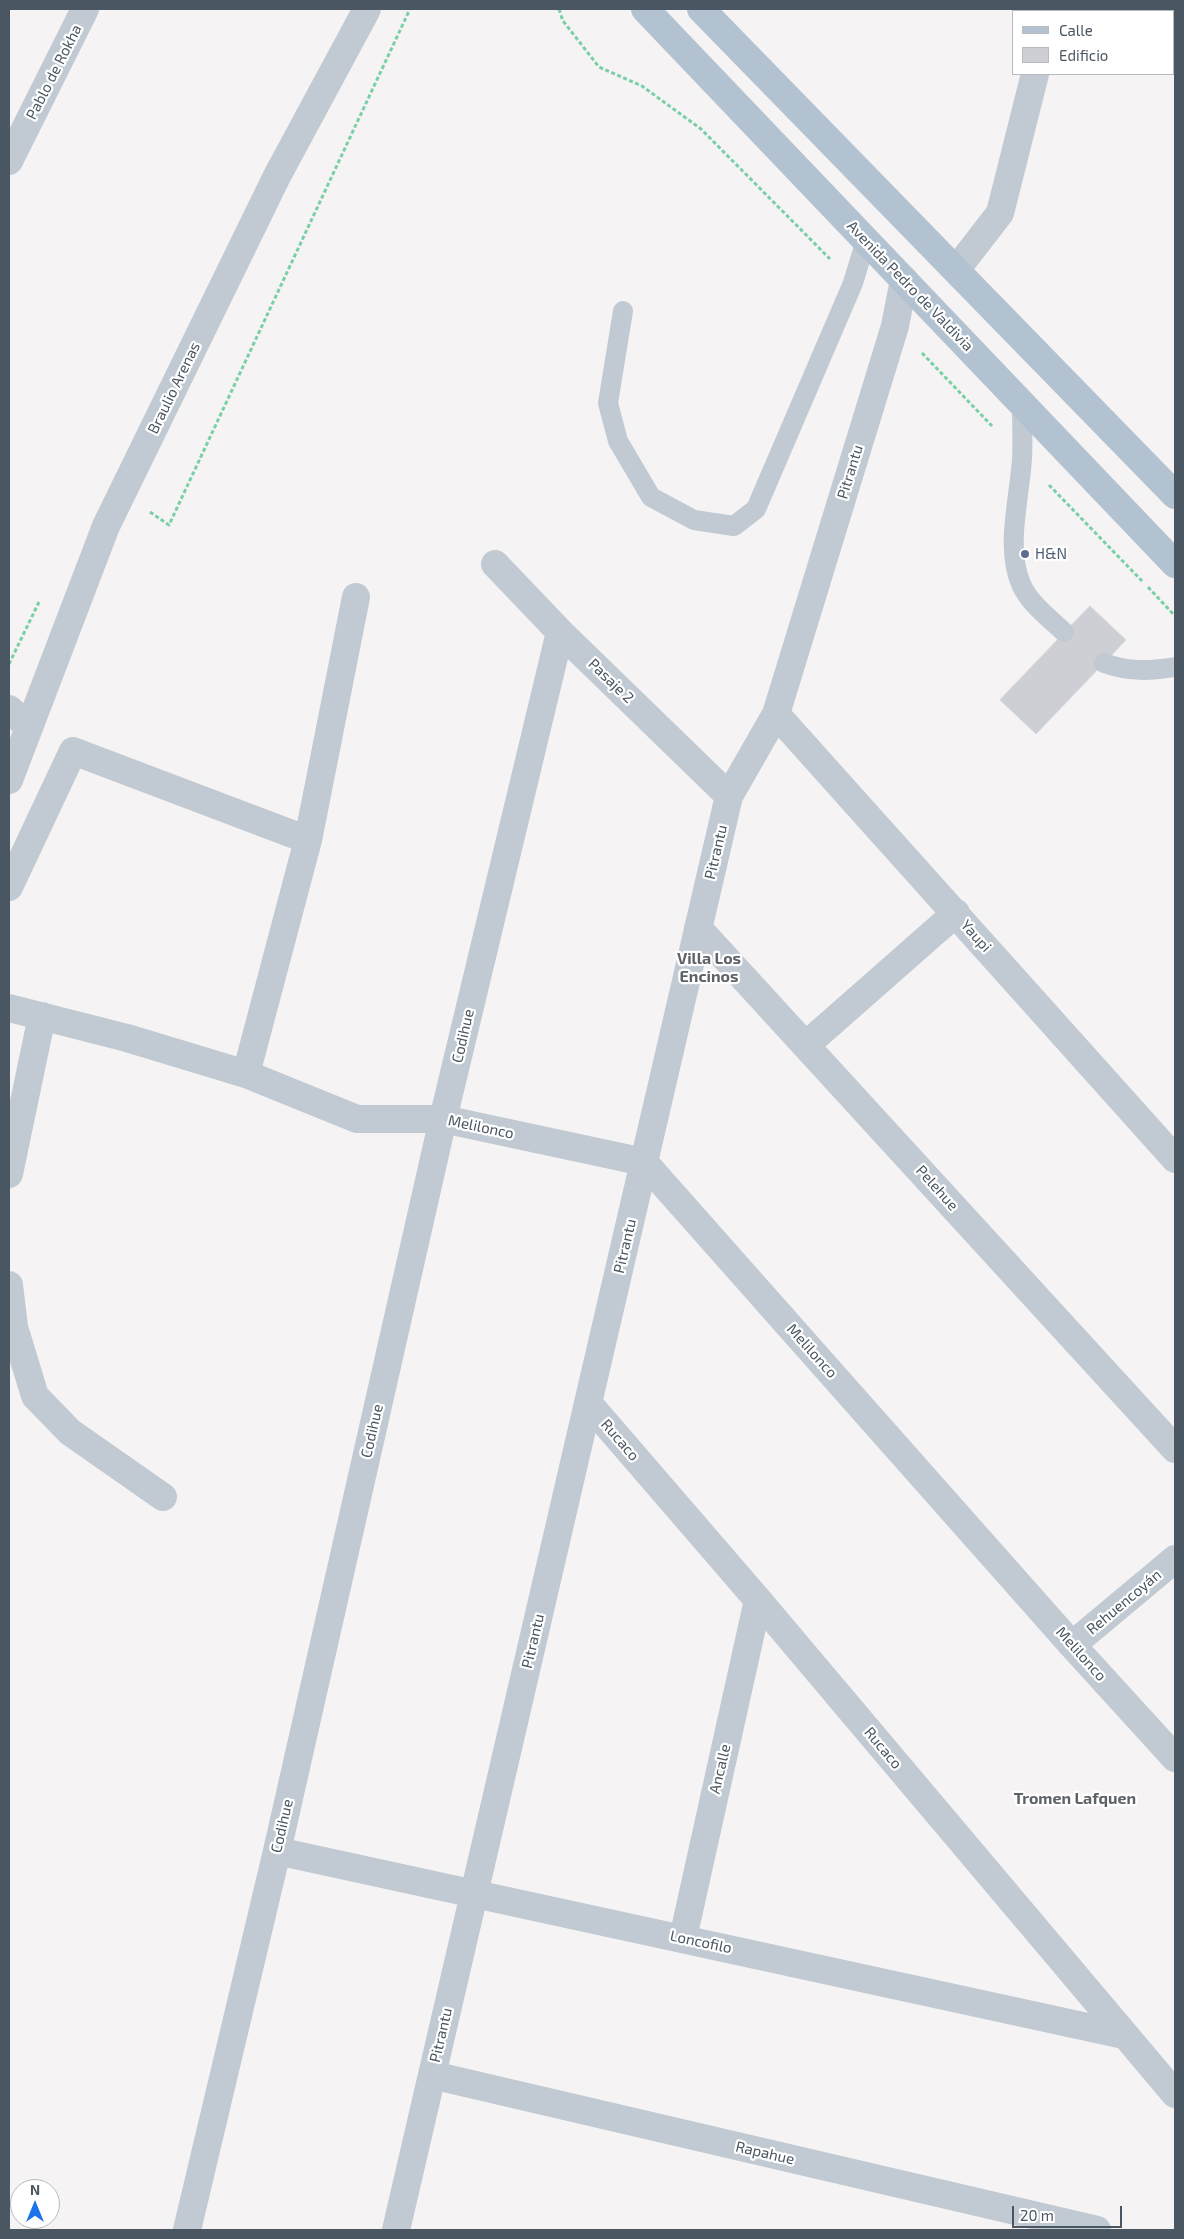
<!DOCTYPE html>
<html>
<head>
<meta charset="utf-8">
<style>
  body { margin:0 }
  #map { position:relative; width:1184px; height:2239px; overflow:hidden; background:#f5f3f3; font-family:"Exo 2",sans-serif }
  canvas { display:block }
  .frame { position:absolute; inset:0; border:10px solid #4a5661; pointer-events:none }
  .legend { position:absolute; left:1012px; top:10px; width:162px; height:65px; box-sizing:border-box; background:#fff; border:1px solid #b7bbc0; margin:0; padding:6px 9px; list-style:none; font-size:15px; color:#4a5661 }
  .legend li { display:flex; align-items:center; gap:10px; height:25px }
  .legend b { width:25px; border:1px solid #b7bbc0 }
  .north { position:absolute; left:10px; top:2179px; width:50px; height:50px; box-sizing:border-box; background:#fff; border:1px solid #b7bbc0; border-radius:50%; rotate:0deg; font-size:14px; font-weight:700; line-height:20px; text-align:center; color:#4a5661 }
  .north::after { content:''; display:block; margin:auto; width:18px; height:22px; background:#1a73e8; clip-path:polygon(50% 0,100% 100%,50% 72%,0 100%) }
  .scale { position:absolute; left:1012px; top:2206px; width:110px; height:22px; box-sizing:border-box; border:2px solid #4a5661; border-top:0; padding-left:6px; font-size:15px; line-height:18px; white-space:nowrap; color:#4a5661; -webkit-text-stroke:4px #fff; paint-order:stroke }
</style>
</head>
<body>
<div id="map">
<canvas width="1184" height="2239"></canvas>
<div class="frame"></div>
<ul class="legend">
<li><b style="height:6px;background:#b3c2d1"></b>Calle</li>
<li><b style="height:14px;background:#cdcfd5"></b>Edificio</li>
</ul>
<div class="north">N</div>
<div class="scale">20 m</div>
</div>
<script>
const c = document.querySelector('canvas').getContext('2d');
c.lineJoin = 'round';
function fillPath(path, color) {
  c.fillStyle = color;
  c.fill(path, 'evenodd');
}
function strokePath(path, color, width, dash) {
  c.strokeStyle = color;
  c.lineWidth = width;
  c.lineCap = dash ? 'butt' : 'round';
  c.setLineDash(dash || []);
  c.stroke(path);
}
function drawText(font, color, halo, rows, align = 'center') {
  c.font = font + ' "Exo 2",sans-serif';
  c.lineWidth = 4.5;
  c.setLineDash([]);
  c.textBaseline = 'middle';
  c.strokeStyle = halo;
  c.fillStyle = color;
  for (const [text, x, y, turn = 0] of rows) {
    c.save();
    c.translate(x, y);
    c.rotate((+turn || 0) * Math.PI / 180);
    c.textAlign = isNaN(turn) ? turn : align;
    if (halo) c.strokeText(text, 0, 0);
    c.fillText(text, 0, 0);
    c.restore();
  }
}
const building = new Path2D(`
  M1090,606L1126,640L1036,734L1000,700Z`);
const path = new Path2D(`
  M559,9L563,21L599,67L642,86L701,129L830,259
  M922,353L992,426
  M1049,485L1142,581
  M150,512L169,525L410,9
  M1148,587L1175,616
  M9,664L39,602`);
const service = new Path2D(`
  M623,311L608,403L618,441L651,497L694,520L734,526L756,509L853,283L866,240
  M1022,404C1022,422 1023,440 1022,458C1020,497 1005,547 1021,584C1029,603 1049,618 1064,632
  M1104,663C1128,672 1151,671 1175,667`);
const minor = new Path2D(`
  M1051,11L1052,9
  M9,161L85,9
  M956,270L1000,213L1035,74
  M495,564L560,632L729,796
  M9,709L29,727
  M776,714L1175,1159
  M9,887L73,751L308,840
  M698,928L1175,1449
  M9,1008L127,1038L246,1074L357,1119H443L644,1162L1072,1645L1175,1758
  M806,1045L956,913
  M246,1074L308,840L356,597
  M9,1174L42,1016
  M9,1285L14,1327L35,1396L70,1432L163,1497
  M588,1403L758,1600L1175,2094
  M1072,1645L1175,1559
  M277,1851L1124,2035
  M683,1938L758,1600
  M432,2075L1097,2230
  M187,2230L277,1851L443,1119L560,632
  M396,2230L729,796L776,714L895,326L904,280`);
const tertiary = new Path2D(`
  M9,780L106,526L277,176L367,9`);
const primary = new Path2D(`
  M645,9L1175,564
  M701,9L1175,495`);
const markers = [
  [1025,554,5,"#5c6f8a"]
];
const streetNames = [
  ["Pablo de Rokha",54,72,-63],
  ["Avenida Pedro de Valdivia",910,286,46],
  ["Braulio Arenas",174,388,-64],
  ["Pitrantu",850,472,-73],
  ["Pasaje 2",611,681,44],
  ["Pitrantu",716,852,-77],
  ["Yaupi",976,936,48],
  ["Codihue",463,1036,-77],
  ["Melilonco",481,1127,12],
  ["Pelehue",937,1188,48],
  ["Pitrantu",625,1246,-77],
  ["Melilonco",812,1351,48],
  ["Codihue",372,1431,-77],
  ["Rucaco",620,1440,49],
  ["Rehuencoyán",1124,1602,-40],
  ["Pitrantu",533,1641,-77],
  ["Melilonco",1081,1654,48],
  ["Rucaco",883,1748,50],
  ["Ancalle",720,1769,-77],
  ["Codihue",282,1826,-77],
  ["Loncofilo",701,1942,12],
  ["Pitrantu",441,2035,-77],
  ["Rapahue",765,2153,13]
];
const serviceNames = [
  ["H&N",1035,554]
];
const neighbourhoodNames = [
  ["Villa Los",709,959],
  ["Encinos",709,977],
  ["Tromen Lafquen",1075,1799]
];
fillPath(building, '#cdcfd5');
strokePath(building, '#d7d9de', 1);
strokePath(path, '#7ad0a6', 3, [4, 2.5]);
strokePath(service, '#c1cad2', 20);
strokePath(minor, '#c1cad2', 28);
strokePath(tertiary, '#c1cad2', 28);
strokePath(primary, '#b3c2d1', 28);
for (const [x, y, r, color] of markers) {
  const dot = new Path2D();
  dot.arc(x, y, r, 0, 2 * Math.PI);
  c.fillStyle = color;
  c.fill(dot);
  strokePath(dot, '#fff', 2);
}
drawText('15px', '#4a5661', '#fff', streetNames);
drawText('15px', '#4e5e75', '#fff', serviceNames, 'left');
drawText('bold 16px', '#5f6368', '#fff', neighbourhoodNames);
</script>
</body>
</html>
